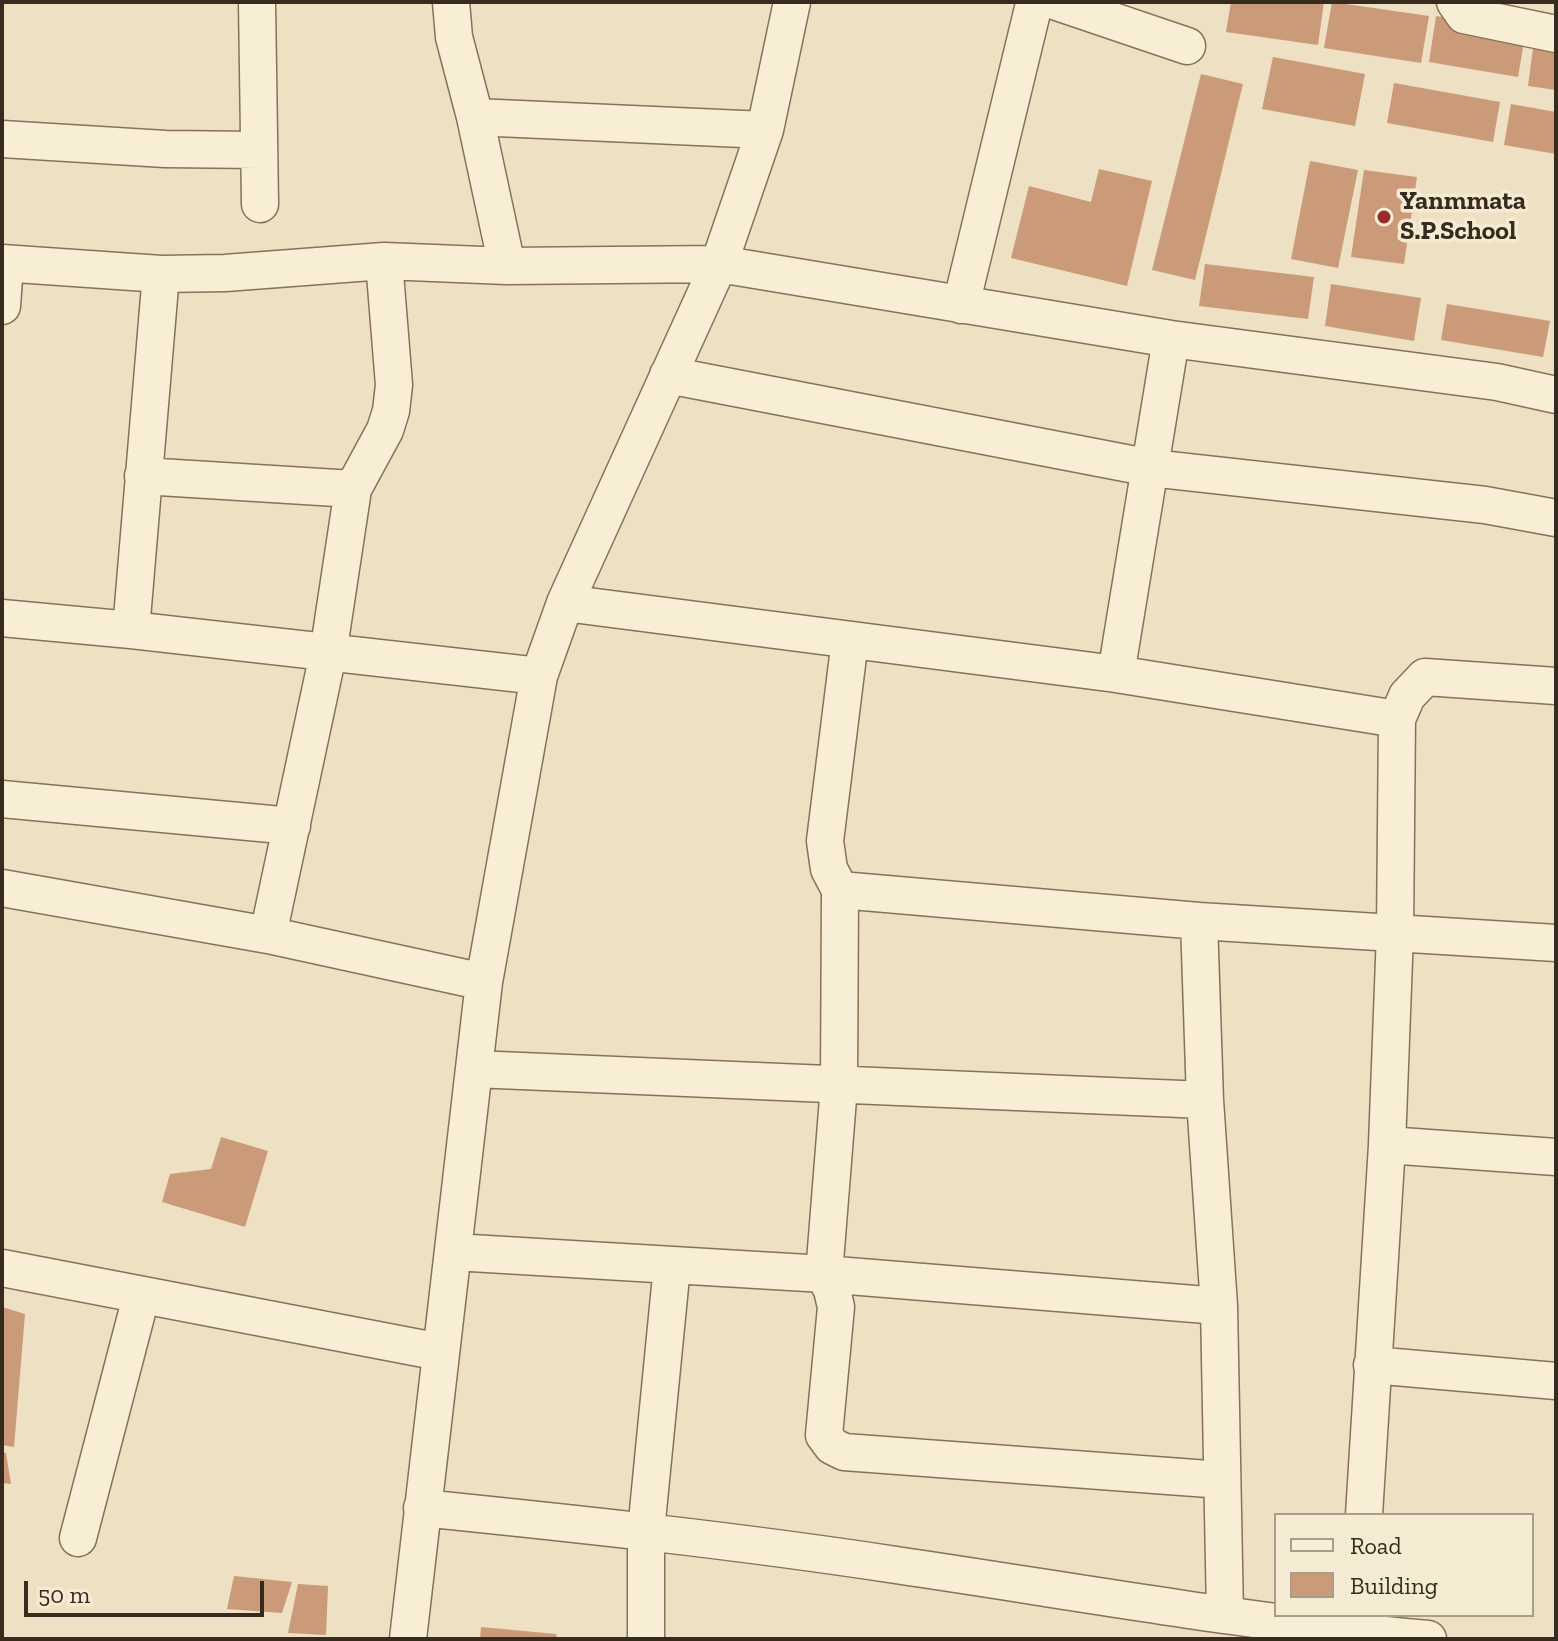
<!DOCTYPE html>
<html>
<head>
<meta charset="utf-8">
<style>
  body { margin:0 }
  #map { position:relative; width:1558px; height:1641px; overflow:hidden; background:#ede0c3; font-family:"Zilla Slab",serif }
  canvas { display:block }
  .frame { position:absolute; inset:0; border:4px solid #372a1e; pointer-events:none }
  .legend { position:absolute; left:1274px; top:1513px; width:260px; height:104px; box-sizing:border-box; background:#f5ead2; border:2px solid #a99d8a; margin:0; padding:10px 14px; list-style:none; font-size:24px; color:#372a1e }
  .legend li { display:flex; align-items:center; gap:16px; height:40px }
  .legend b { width:40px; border:2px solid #a99d8a }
  .scale { position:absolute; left:24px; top:1581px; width:240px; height:36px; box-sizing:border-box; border:4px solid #372a1e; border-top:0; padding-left:10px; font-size:24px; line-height:28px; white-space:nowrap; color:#372a1e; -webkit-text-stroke:6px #f5ead2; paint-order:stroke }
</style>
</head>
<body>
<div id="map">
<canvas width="1558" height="1641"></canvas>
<div class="frame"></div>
<ul class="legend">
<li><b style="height:10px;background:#f8eed6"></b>Road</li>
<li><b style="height:22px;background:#cb9a79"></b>Building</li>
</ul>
<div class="scale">50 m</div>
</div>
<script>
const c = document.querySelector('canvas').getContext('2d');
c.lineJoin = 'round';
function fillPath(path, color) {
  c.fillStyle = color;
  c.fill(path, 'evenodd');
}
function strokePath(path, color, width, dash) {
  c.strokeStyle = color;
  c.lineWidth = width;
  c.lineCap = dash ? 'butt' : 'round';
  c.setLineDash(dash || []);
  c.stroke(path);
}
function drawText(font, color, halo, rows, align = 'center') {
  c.font = font + ' "Zilla Slab",serif';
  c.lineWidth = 7;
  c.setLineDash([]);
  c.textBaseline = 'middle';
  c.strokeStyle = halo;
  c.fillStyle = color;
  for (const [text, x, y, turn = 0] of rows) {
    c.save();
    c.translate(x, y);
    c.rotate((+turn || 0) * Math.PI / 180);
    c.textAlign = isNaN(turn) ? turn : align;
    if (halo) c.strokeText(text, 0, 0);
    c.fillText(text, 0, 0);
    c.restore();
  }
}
const building = new Path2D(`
  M1231,2H1324L1318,45L1226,32Z
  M1332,2L1429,16L1421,63L1324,48Z
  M1436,16L1526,30L1518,77L1429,62Z
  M1533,48L1556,51V90L1528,86Z
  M1273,57L1365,74L1355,126L1262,109Z
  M1201,74L1243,84L1195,280L1152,270Z
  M1394,83L1500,102L1493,142L1387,123Z
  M1511,104L1556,112V154L1504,145Z
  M1310,161L1358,170L1338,268L1291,259Z
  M1099,169L1152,181L1127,286L1011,258L1029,186L1091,202Z
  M1364,170L1417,177L1404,264L1351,257Z
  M1205,264L1314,277L1308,319L1199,306Z
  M1331,284L1421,298L1414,341L1325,326Z
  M1447,304L1550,321L1543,357L1441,340Z
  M221,1137L268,1151L245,1227L162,1202L170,1174L211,1169Z
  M2,1307L25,1314L14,1447L2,1445Z
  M2,1452L6,1453L11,1484L2,1483Z
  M234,1576L292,1582L282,1613L227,1609Z
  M298,1584L328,1586L326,1635L288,1633Z
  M481,1627L556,1634L557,1639H480Z`);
const minor = new Path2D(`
  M257,2L260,204
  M451,2L454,37L475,117L507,266
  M1057,2L1187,46
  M1455,2L1464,15L1556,34
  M475,117L765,130
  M2,139L165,149L259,150
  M2,263L161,274L225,273L384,261L507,266L719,264L1171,339L1497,382L1556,395
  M961,305L1034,4
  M2,306L5,264
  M668,375L1151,468L1485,505L1556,518
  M143,476L353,489
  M565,603L1116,674L1397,719
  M2,618L131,630L539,676
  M131,630L161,274
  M1116,674L1171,339
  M2,799L292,826
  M2,888L268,935L484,982
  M840,890L829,869L825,841L850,640
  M1199,921L1205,1100L1219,1306L1225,1615
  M268,935L328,654L353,489L385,430L391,411L394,385L384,261
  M474,1069L1205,1100
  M1387,1145L1556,1157
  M454,1252L824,1274L1219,1306
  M2,1268L440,1352
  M1372,1365L1556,1381
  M1222,1480L844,1452L832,1446L824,1435L836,1307L832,1290L824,1274L839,1086L840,890L1199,921L1556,943
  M422,1508C580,1524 738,1541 896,1565C1073,1591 1249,1623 1428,1639
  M1364,1515L1387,1145L1395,933L1397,719L1407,696L1425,677L1556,686
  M78,1538L141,1297
  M408,1639L484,982L539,676L565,603L719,264L765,130L792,2
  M646,1639V1531L672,1266`);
const markers = [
  [1384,217,8,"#952b2d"]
];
const poiNames = [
  ["Yanmmata",1400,202],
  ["S.P.School",1400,232]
];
fillPath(building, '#cb9a79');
strokePath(minor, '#87715a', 39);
strokePath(minor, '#f8eed6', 36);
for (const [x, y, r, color] of markers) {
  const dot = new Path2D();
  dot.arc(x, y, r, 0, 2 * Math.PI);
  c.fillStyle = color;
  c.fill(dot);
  strokePath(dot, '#f5ead2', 3);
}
drawText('bold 26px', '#372a1e', '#f5ead2', poiNames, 'left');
</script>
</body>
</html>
